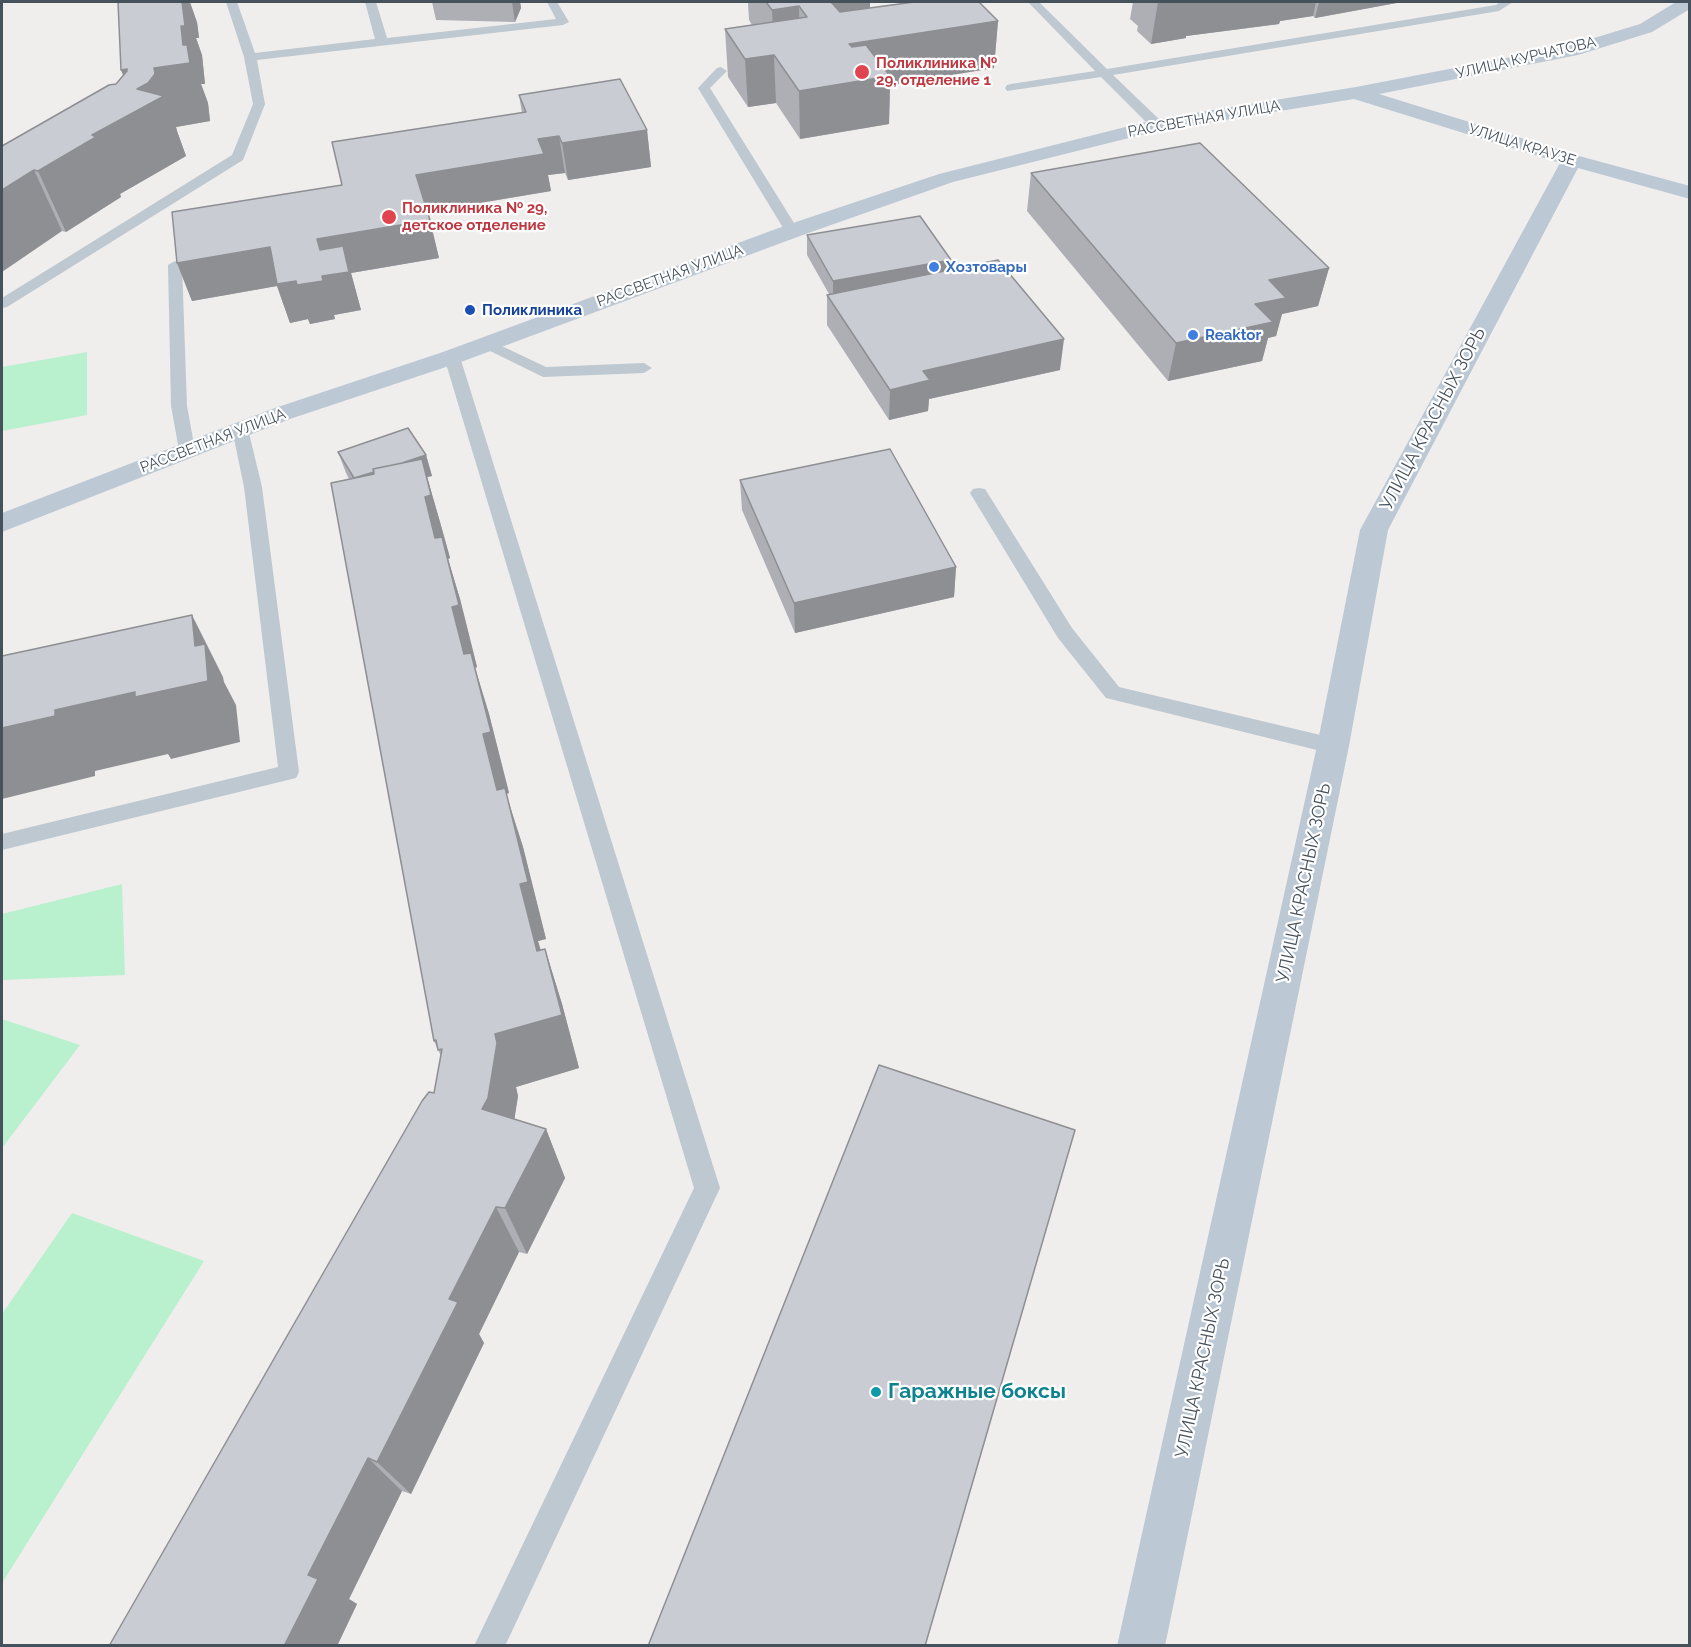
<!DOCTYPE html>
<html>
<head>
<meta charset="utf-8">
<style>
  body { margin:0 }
  #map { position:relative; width:1691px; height:1647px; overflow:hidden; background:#f0eded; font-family:Raleway,sans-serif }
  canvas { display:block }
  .frame { position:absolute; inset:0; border:3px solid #45515b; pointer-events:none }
</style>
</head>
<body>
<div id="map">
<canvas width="1691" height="1647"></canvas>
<div class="frame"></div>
</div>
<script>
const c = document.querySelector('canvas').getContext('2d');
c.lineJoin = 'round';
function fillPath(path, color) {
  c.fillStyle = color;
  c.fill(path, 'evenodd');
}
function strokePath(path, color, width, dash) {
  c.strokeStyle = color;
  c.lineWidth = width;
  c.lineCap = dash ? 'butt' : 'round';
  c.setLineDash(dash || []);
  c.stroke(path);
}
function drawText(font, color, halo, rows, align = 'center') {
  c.font = font + ' Raleway,sans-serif';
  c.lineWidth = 4.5;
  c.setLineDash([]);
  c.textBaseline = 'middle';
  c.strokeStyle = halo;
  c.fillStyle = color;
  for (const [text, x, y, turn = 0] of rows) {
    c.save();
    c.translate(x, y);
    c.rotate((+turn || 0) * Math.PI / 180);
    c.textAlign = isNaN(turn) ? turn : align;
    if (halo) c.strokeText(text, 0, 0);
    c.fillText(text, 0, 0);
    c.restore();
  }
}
const green = new Path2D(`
  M87,352V415L2,431V367Z
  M122,884L125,975L2,980V914Z
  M2,1019L80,1045L2,1148Z
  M72,1213L204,1261L2,1583V1314Z`);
const lane = new Path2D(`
  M226,2H237L255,53L375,39L365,2H376L387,38L556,19L547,2H557L569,22L563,25L257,60L265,104L243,160L7,307L2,308V298L232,155L253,104L244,57Z
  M1028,2H1039L1107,69L1496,5L1500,2H1513L1499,11L1113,75L1162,122L1163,125L1157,129L1152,128L1101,77L1007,91L1005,88L1007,85L1011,84L1095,71Z
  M721,67L727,71L710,88L799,231L797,234L792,235L785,231L698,88L717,68Z
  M175,261L182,265L187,406L195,450L193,454H181L179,450L171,406L168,265Z
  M487,339L546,367L644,363L652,368L644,373L543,377L482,347L479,344Z
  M452,352L460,357L720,1188L505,1646H474L694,1188L444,357Z
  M240,424L248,429L262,487L299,772L296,778L2,850V834L278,767L244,487L232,429Z
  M979,488L985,489L1072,628L1119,687L1333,738L1340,741L1343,746L1340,751L1333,754L1106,698L1058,638L970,493L973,489Z`);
const secondary = new Path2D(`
  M1676,2H1690V9L1652,32L1578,55L1379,94L1579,156L1690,186V199L1578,168L1388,530L1349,746L1165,1646H1117L1317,746L1360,530L1560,163L1354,99L1157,131L953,182L800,236L461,362L290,419L2,532V513L272,409L443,352L784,226L939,174L1157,119L1356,87L1568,46L1640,24Z`);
const wall = new Path2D(`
  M432,2H520L521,8L515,22L436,20Z
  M748,2H870V8L998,21L994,68L890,85L889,124L800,139L776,103L748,107L728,77L725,29L752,25L749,20Z
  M1133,2H1422L1404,3L1402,2L1315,18L1313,16L1280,21L1279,24L1186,36V38L1151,44L1137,31L1138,26L1130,19Z
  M197,22L199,38H196L202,55L205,84H201L208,103L210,121L176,127L177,131L186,156L120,194L121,197L66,232L62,231L2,146L116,84L124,75L121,70Z
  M519,95L647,130L651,167L568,180L565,173L548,175L551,191L427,212L439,258L351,273L361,310L334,315L335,319L310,324L308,319L290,323L277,286L192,301L177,263L342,185L522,113Z
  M1031,173L1329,268L1318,306L1282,314L1276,336L1268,338L1262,361L1168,381L1027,211Z
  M807,235L951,260L950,270L1060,370L929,399L928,411L889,420L827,325V295L829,294L807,255Z
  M338,452L426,455L432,476L427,477L440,522L450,558L448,559L460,599L477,667L475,668L489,714L509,793L506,794L523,847L546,939L538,941L541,950L545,949L562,1004L579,1068L516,1087L518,1096L514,1119L546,1129L565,1178L527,1254L519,1252L479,1334L484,1343L411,1494L402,1491L349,1599L357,1604L337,1646H109L434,1093L441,1056L434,1041L349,479L346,473Z
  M740,480L956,567L954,597L795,633L742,510Z`);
const shadedWall = new Path2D(`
  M178,2H190L197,22L199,38H196L202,55L205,84H201L208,103L210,121L176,127L177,131L186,156L120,194L121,197L66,232L38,171L92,135L137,111L121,70L127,69L137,89L154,68L183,45Z
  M512,2H520L521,8L515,22Z
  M831,2H870V40L998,21L994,68L890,85L889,124L800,139L799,91Z
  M1158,2H1316L1313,16L1280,21L1279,24L1186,36V38L1151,44Z
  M1319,2H1402L1315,18Z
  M1405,2H1422L1404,3Z
  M799,6L800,53L774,57L776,103L748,107L745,59L774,55L772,10Z
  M647,130L651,167L568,180L562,143Z
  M559,136L565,173L548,175L551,191L425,212L416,175L538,139Z
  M34,170L62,231L2,272V190Z
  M430,220L439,258L351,273L361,310L334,315L335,319L310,324L308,319L290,323L277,286L192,301L177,263L270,247L320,250L317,239Z
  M951,260L950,281L833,301V281Z
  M1329,268L1318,306L1282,314L1276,336L1268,338L1262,361L1168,381L1176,343L1255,304L1269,280Z
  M1064,339L1060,370L929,399L928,411L889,420L890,390L923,371Z
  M426,455L432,476L427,477L440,522L450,558L448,559L460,599L477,667L475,668L489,714L509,793L506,794L523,847L546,939L538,941L555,1006L537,951L425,497L355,479Z
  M956,567L954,597L795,633L794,603Z
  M192,615L223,677L224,682L236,705L240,742L171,759L168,754L95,771V776L2,799V728L55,710L195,646Z
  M545,949L562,1004L579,1068L516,1087L518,1096L510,1148L482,1109L495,1034Z
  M546,1129L565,1178L527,1254L505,1208Z
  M496,1207L519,1252L479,1334L484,1343L411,1494L377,1462L449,1299Z
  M368,1458L402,1491L349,1599L357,1604L337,1646H284L308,1575Z`);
const building = new Path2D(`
  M118,2H182L185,26H181L183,45H187L190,63L154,68L155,74L148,83L137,89L164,96L92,135L96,137L38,171L34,170L2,190V146L109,85L116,84L127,71V69L121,70Z
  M766,2H831L840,12L914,2H979L998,21L849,44L852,47L866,45L890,76L799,91L774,55L745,59L725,29L807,17L799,6L772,10Z
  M620,79L647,130L562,143L559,136L538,139L544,154L416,175L430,220L317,239L320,250L343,246L349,272L322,276L323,281L297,285L296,281L277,284L270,247L177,263L172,212L342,185L332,142L526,112L519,95Z
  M1200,143L1329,268L1269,280L1286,298L1255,304L1273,322L1176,343L1031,173Z
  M920,216L951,260L833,281L807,235Z
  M998,260L1064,339L923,371L930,380L890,390L827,295Z
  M408,428L426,455L402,463L373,469L374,472L354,478L338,452Z
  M890,449L956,567L794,603L740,480Z
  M422,459L431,495L425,497L435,538L442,537L459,605L452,607L464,654L471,653L491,732L483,734L497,790L505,788L528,882L520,884L537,951L545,949L562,1015L495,1034L497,1043L488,1098L482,1109L546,1129L505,1208L496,1207L449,1299L458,1302L377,1462L368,1458L308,1575L318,1579L284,1646H109L422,1101L429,1092L434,1093L442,1049L438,1050L436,1040L434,1041L331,483L374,474L373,469Z
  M192,615L195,646L205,644L208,681L135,697V692L55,710V716L2,728V656Z
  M879,1065L1075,1130L925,1646H648Z`);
const markers = [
  [862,72,8,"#e0444e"],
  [389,217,8,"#e0444e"],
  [934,267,6,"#3f7fe0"],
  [470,310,6,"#1a4fb4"],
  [1193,335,6,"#3f7fe0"],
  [876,1392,6,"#0f9aa8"]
];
const farStreetnames = [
  ["УЛИЦА КУРЧАТОВА",1526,58,-13],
  ["РАССВЕТНАЯ УЛИЦА",1204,119,-10],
  ["УЛИЦА КРАУЗЕ",1522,145,17],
  ["РАССВЕТНАЯ УЛИЦА",670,276,-20],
  ["РАССВЕТНАЯ УЛИЦА",213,441,-21]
];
const farHealthnames = [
  ["Поликлиника №",876,63],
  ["29, отделение 1",876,80],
  ["Поликлиника № 29,",402,208],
  ["детское отделение",402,225]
];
const farShopnames = [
  ["Хозтовары",946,267],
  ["Reaktor",1205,335]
];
const farTransitnames = [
  ["Поликлиника",482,310]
];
const streetNames = [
  ["УЛИЦА КРАСНЫХ ЗОРЬ",1433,419,-62],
  ["УЛИЦА КРАСНЫХ ЗОРЬ",1304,883,-78],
  ["УЛИЦА КРАСНЫХ ЗОРЬ",1203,1358,-78]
];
const nearCulturenames = [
  ["Гаражные боксы",888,1392]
];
fillPath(green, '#b9f0ce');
fillPath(lane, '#bdc8d0');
fillPath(secondary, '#bcc9d5');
fillPath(wall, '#adafb5');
fillPath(shadedWall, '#8d8f93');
fillPath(building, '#c9ccd2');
strokePath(building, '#8d8f93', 1.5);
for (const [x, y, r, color] of markers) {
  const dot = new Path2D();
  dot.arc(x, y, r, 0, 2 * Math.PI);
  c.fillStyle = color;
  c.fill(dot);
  strokePath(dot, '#fff', 2);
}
drawText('15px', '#45515b', '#fff', farStreetnames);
drawText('bold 15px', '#be3a42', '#fff', farHealthnames, 'left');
drawText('bold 15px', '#366cbe', '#fff', farShopnames, 'left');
drawText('bold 15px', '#164399', '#fff', farTransitnames, 'left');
drawText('18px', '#45515b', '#fff', streetNames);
drawText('bold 21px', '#0d838f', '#fff', nearCulturenames, 'left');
</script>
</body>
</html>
